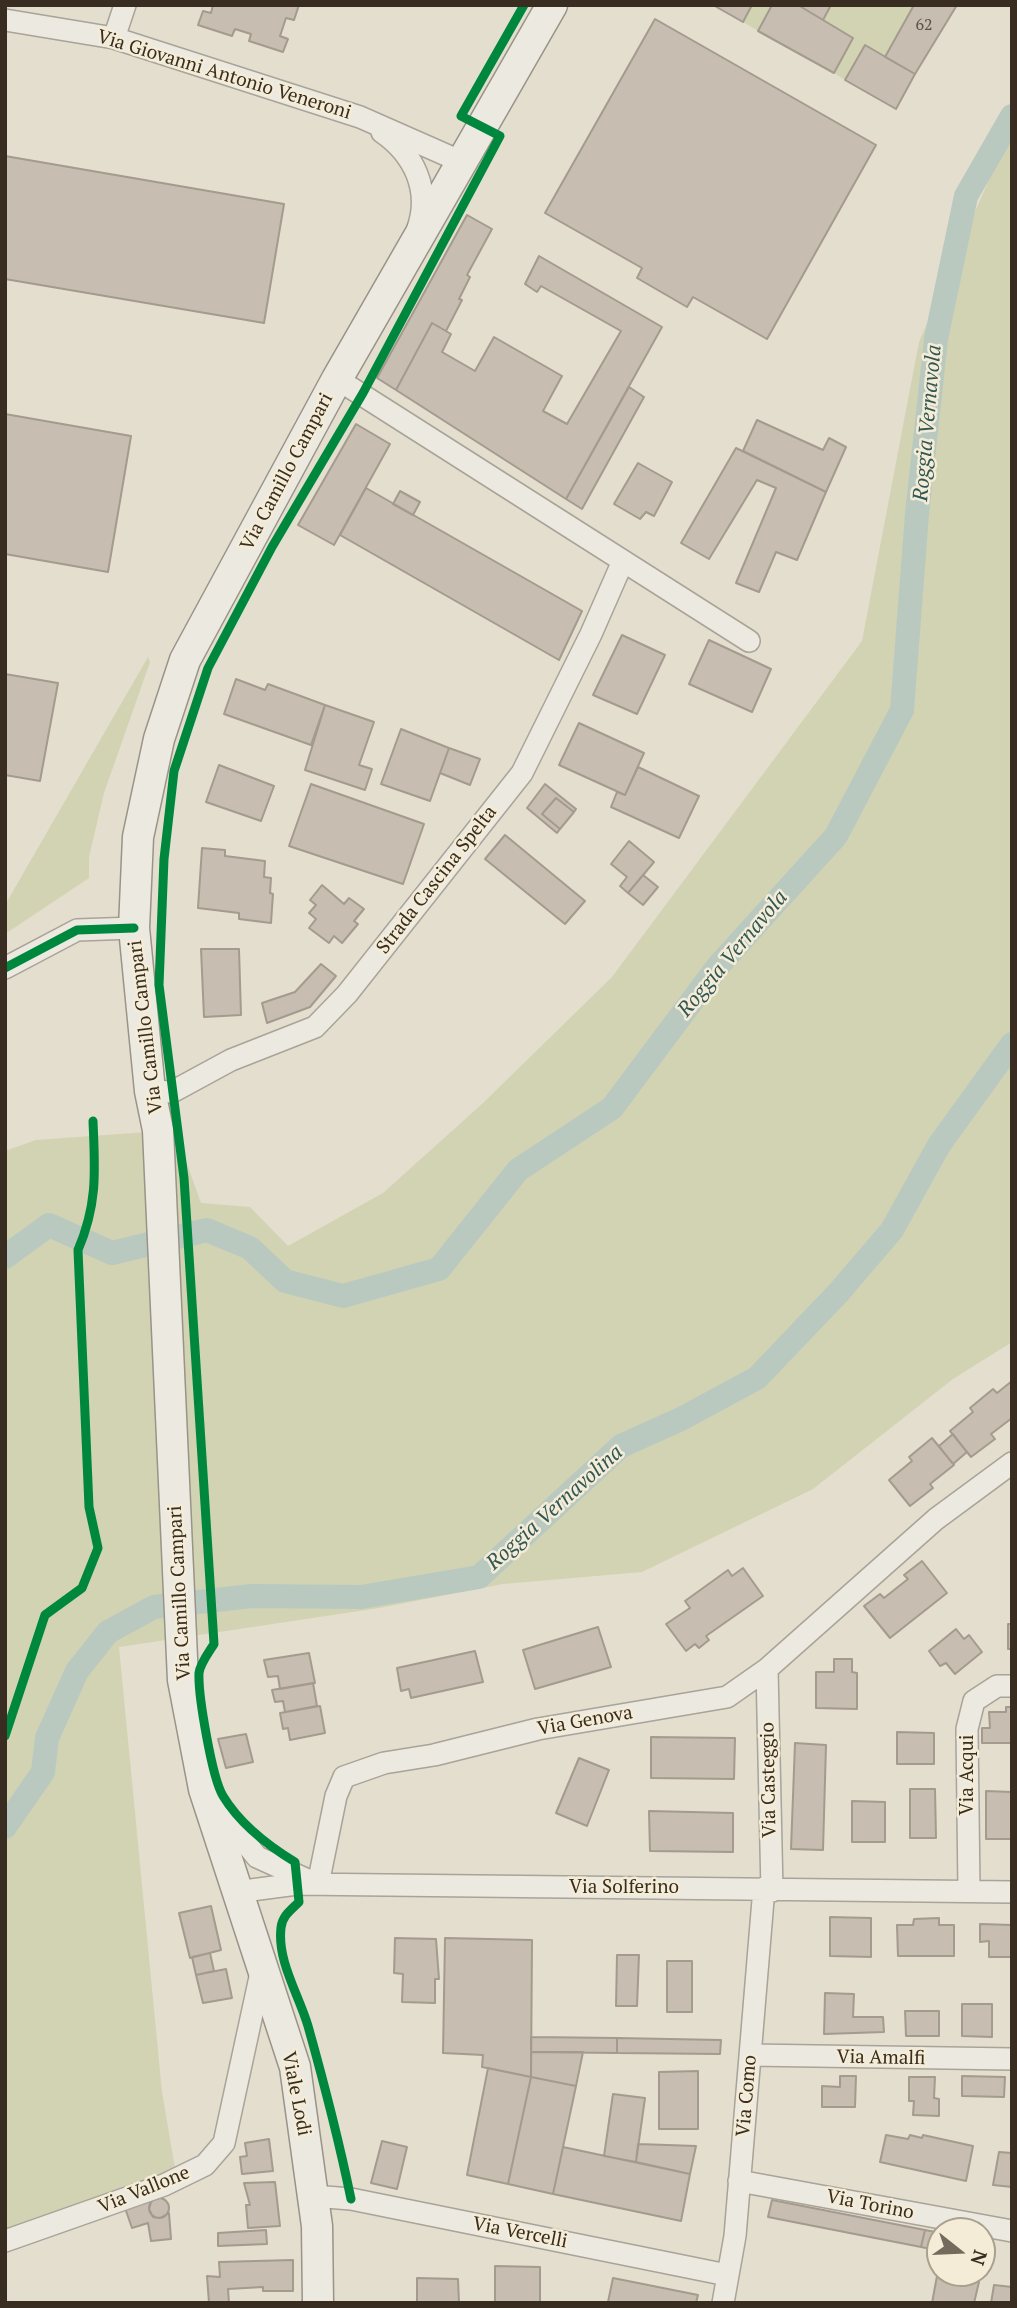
<!DOCTYPE html>
<html>
<head>
<meta charset="utf-8">
<style>
  body { margin:0 }
  #map { position:relative; width:1017px; height:2308px; overflow:hidden; background:#e4decf; font-family:"PT Serif",serif }
  canvas { display:block }
  .frame { position:absolute; inset:0; border:7px solid #382d20; pointer-events:none }
  .north { position:absolute; left:926px; top:2217px; width:70px; height:70px; box-sizing:border-box; background:#f4ecd6; border:2px solid #a9a08d; border-radius:50%; rotate:108deg; font-size:19px; font-weight:700; line-height:28px; text-align:center; color:#382d20 }
  .north::after { content:''; display:block; margin:auto; width:24px; height:32px; background:#746b5d; clip-path:polygon(50% 0,100% 100%,50% 72%,0 100%) }
</style>
</head>
<body>
<div id="map">
<canvas width="1017" height="2308"></canvas>
<div class="frame"></div>
<div class="north">N</div>
</div>
<script>
const c = document.querySelector('canvas').getContext('2d');
c.lineJoin = 'round';
function fillPath(path, color) {
  c.fillStyle = color;
  c.fill(path, 'evenodd');
}
function strokePath(path, color, width, dash) {
  c.strokeStyle = color;
  c.lineWidth = width;
  c.lineCap = dash ? 'butt' : 'round';
  c.setLineDash(dash || []);
  c.stroke(path);
}
function drawText(font, color, halo, rows, align = 'center') {
  c.font = font + ' "PT Serif",serif';
  c.lineWidth = 5;
  c.setLineDash([]);
  c.textBaseline = 'middle';
  c.strokeStyle = halo;
  c.fillStyle = color;
  for (const [text, x, y, turn = 0] of rows) {
    c.save();
    c.translate(x, y);
    c.rotate((+turn || 0) * Math.PI / 180);
    c.textAlign = isNaN(turn) ? turn : align;
    if (halo) c.strokeText(text, 0, 0);
    c.fillText(text, 0, 0);
    c.restore();
  }
}
const green = new Path2D(`
  M752,5H772L758,31L743,22Z
  M831,5H914L885,57L845,80L834,73L853,38L823,20Z
  M1012,126V1342L953,1379L813,1489L642,1572L503,1584L379,1608L119,1647L162,2092L176,2174L5,2233V1151L36,1140L175,1130L201,1203L250,1207L288,1246L383,1193L482,1104L612,977L862,641L919,342Z
  M148,657L150,662L104,793L89,857V878L5,934V905Z`);
const canal = new Path2D(`
  M5,1257L49,1225L112,1253L207,1230L250,1248L285,1281L343,1296L439,1269L518,1170L612,1108L719,965L836,836L902,710L917,514L936,339L966,196L1012,116
  M5,1827L43,1772L47,1738L77,1671L108,1632L154,1607L252,1596L361,1597L479,1577L621,1446L681,1419L757,1378L839,1292L892,1230L939,1145L1012,1044`);
const building = new Path2D(`
  M213,5H299L294,20L286,18L280,36L288,39L283,52L249,41L251,34L235,29L232,36L198,25L203,11L211,13Z
  M713,5H752L743,22Z
  M772,5H798L853,38L834,73L758,31Z
  M798,5H831L823,20Z
  M914,5H957L915,74L885,57Z
  M655,19L876,145L767,339L693,297L687,307L637,278L642,268L545,213Z
  M865,45L915,74L896,109L845,80Z
  M5,156L284,204L264,323L5,279Z
  M467,215L492,229L467,275L470,277L459,299L462,300L446,331L432,323L396,390L377,378Z
  M539,256L662,327L566,499L396,390L432,323L451,334L442,352L475,371L494,337L562,376L543,411L567,424L621,331L541,286L537,292L525,284Z
  M629,387L644,397L582,509L566,499Z
  M5,414L131,436L108,572L5,554Z
  M757,420L823,450L829,438L846,447L826,492L743,451Z
  M356,424L390,444L334,545L298,525Z
  M736,448L826,492L797,560L776,552L759,592L736,583L776,488L757,480L709,559L681,543Z
  M638,463L672,482L654,516L646,512L640,519L614,504Z
  M366,488L582,611L559,660L340,535Z
  M400,491L420,502L413,515L393,504Z
  M622,635L665,655L637,714L593,695Z
  M709,640L771,669L752,712L689,684Z
  M5,674L58,683L40,781L5,775Z
  M236,679L265,690L268,684L325,705L311,745L224,714Z
  M325,705L374,722L359,765L372,769L365,790L305,770Z
  M579,723L644,753L625,795L559,765Z
  M401,729L449,748L430,801L381,784Z
  M449,748L480,759L470,785L440,773Z
  M219,765L274,786L261,821L206,802Z
  M638,767L699,796L679,838L611,807L617,792L625,795Z
  M311,784L424,824L403,884L289,846Z
  M545,784L576,809L574,812L556,798L542,814L560,829L557,833L527,808Z
  M556,798L574,812L560,829L542,814Z
  M505,835L585,901L565,924L485,859Z
  M629,841L654,862L628,893L620,886L627,877L611,864Z
  M202,848L225,850V856L265,861L264,877L271,878L270,893L273,894L271,923L239,919V913L198,908Z
  M643,875L658,887L643,905L628,893Z
  M322,885L344,904L349,898L364,909L354,921L358,924L342,943L334,936L329,943L309,928L316,919L309,913L316,905L310,900Z
  M201,949H239L241,1015L204,1017Z
  M321,964L336,976L310,1007L267,1023L262,1003L295,992Z
  M1012,1381V1418L991,1434L995,1439L971,1457L950,1431L973,1412L970,1408L993,1389L997,1393Z
  M953,1434L967,1452L953,1464L939,1446Z
  M932,1438L954,1465L930,1484L933,1488L910,1506L889,1480L912,1461L909,1457Z
  M922,1561L947,1593L890,1638L864,1606L880,1594L884,1598L908,1579L904,1575Z
  M743,1568L763,1596L706,1636L709,1640L699,1648L695,1644L686,1651L666,1624L690,1608L685,1601L728,1570L732,1576Z
  M1008,1624H1012V1649H1008Z
  M598,1627L611,1667L535,1689L523,1650Z
  M956,1629L964,1639L969,1635L982,1652L955,1674L946,1663L940,1666L929,1651Z
  M475,1651L483,1682L411,1698L409,1689L401,1691L397,1668Z
  M309,1653L315,1683L280,1689L278,1676L268,1677L264,1660Z
  M834,1659H852V1672L857,1673V1709L816,1708V1672H834Z
  M313,1683L317,1706L285,1712L283,1701L275,1702L272,1690Z
  M320,1706L325,1733L290,1740L288,1728L283,1729L280,1713Z
  M1006,1707H1012V1743H982V1728H990L989,1712H1006Z
  M897,1732L934,1733V1764H897Z
  M246,1734L253,1762L226,1768L218,1739Z
  M651,1737L735,1738L734,1779L651,1778Z
  M795,1743L826,1745L823,1850L791,1849Z
  M579,1758L609,1770L587,1826L556,1813Z
  M910,1789H935L936,1838H910Z
  M986,1791L1012,1792V1839H986Z
  M852,1801L885,1802V1842H852Z
  M649,1811L733,1813V1852L650,1851Z
  M211,1906L221,1950L190,1958L179,1913Z
  M830,1917L871,1918V1957L830,1956Z
  M939,1918V1925H954V1956H898L897,1925H913L914,1919Z
  M980,1924L1012,1925V1957H989V1941L980,1942Z
  M395,1938L436,1939L439,1979H435V2003L402,2002L403,1974L394,1973Z
  M445,1938L532,1940L531,2077L482,2067L483,2055L443,2053Z
  M210,1953L214,1971L196,1975L192,1957Z
  M617,1955H639L637,2006H616Z
  M667,1961H692V2012H667Z
  M226,1969L232,1998L203,2003L196,1975Z
  M825,1993L854,1994L853,2017H883L884,2032L824,2034Z
  M962,2004H992V2037L962,2036Z
  M905,2011H939V2036H906Z
  M531,2037L617,2038V2053L531,2052Z
  M617,2038L721,2040L720,2054L617,2053Z
  M531,2052H583L576,2086L531,2077Z
  M488,2068L531,2077L508,2184L467,2175Z
  M698,2071V2129H659V2072Z
  M840,2076H856L855,2107H822V2086L840,2087Z
  M962,2076L1005,2077L1004,2097L962,2096Z
  M531,2077L576,2086L553,2194L508,2184Z
  M909,2077H935L934,2098L939,2099V2116L913,2115L914,2101H909Z
  M613,2094L645,2098L636,2162L604,2156Z
  M886,2135L908,2139L910,2135L922,2138L923,2135L973,2146L966,2181L880,2162Z
  M269,2139L273,2171L242,2174L240,2157L247,2156L245,2143Z
  M382,2141L407,2147L397,2189L371,2183Z
  M638,2144L696,2146L690,2174L636,2162Z
  M563,2147L690,2174L681,2221L553,2194Z
  M999,2152L1012,2153V2187L993,2185Z
  M275,2182L280,2226L248,2228L246,2205H250L244,2183Z
  M149 2208a10 10 0 1 1 20 0a10 10 0 1 1-20 0Z
  M152,2199L149,2209L153,2217L160,2218L169,2213L171,2239L151,2241L148,2223L132,2228L125,2208Z
  M772,2200L925,2230L921,2247L768,2217Z
  M266,2230L267,2244L218,2246V2233Z
  M925,2230L940,2233V2251L921,2247Z
  M982,2241L988,2242L984,2259H982Z
  M293,2260V2291H263V2287L228,2289L229,2303H209L207,2276L220,2277L219,2262Z
  M495,2266L540,2267V2303H495Z
  M937,2276L979,2282L974,2303H932Z
  M417,2278L458,2279L459,2303H417Z
  M613,2278L698,2295L696,2303L608,2302Z
  M994,2285L1012,2287V2303H991Z`);
const street = new Path2D(`
  M5,20L114,38L360,117L462,162
  M114,38L125,5
  M382,132C414,154 431,190 418,228
  M337,379L749,641
  M5,968L77,930L134,928
  M150,1091L172,1092L231,1060L315,1027L347,994L522,773L591,634L623,561
  M767,1669L772,1891
  M216,1807L257,1857L312,1882
  M318,1884L336,1796L344,1777L384,1763L434,1755L538,1729L727,1697L767,1669L936,1519L1012,1463
  M969,1891L967,1729L974,1701L997,1686H1012
  M236,1892L297,1884L1012,1892
  M750,2055L1012,2059
  M739,2181L1012,2231
  M313,2196L351,2199L727,2275
  M5,2241L164,2185L205,2165L224,2143L262,1968
  M723,2303L735,2236L764,1888`);
const secondary = new Path2D(`
  M318,2303L317,2226L295,2067L204,1789L183,1680L158,1130L150,1091L134,928L138,837L159,739L185,660L337,379L552,5`);
const cycleway = new Path2D(`
  M5,968L77,930L134,928
  M5,1736L45,1615L82,1588L98,1548L89,1507L78,1250C98,1203 95,1170 93,1121
  M351,2199C339,2141 324,2083 308,2026C299,1995 277,1961 281,1928C282,1916 291,1910 299,1902L295,1862C267,1845 240,1824 223,1796C212,1778 198,1695 199,1673C200,1664 209,1652 214,1644L184,1178L159,985L164,859L174,771L208,668L272,547L363,393L500,136L461,116L524,5`);
const numberNames = [
  ["62",924,25]
];
const streetNames = [
  ["Via Giovanni Antonio Veneroni",224,75,17],
  ["Via Camillo Campari",287,472,-62],
  ["Strada Cascina Spelta",437,880,-52],
  ["Via Camillo Campari",146,1027,-97],
  ["Via Camillo Campari",180,1593,-93],
  ["Via Genova",585,1721,-10],
  ["Via Acqui",968,1775,-90],
  ["Via Casteggio",769,1780,-91],
  ["Via Solferino",624,1888],
  ["Via Amalfi",881,2058,1],
  ["Viale Lodi",296,2094,79],
  ["Via Como",747,2096,-85],
  ["Via Vallone",144,2190,-22],
  ["Via Torino",870,2205,11],
  ["Via Vercelli",520,2233,11]
];
const waterNames = [
  ["Roggia Vernavola",928,423,-85],
  ["Roggia Vernavola",733,954,-50],
  ["Roggia Vernavolina",555,1508,-42]
];
fillPath(green, '#d1d3b2');
strokePath(canal, '#bac9c0', 24);
fillPath(building, '#c7bdb0');
strokePath(building, '#a49a8e', 2);
strokePath(street, '#a9a398', 24);
strokePath(secondary, '#999388', 33);
strokePath(street, '#ece9e0', 21);
strokePath(secondary, '#ece9e0', 30);
strokePath(cycleway, '#00873e', 9);
drawText('16px', '#5c5144', null, numberNames);
drawText('19px', '#382d20', '#f4ecd6', streetNames);
drawText('italic 21px', '#305756', '#f4ecd6', waterNames);
</script>
</body>
</html>
